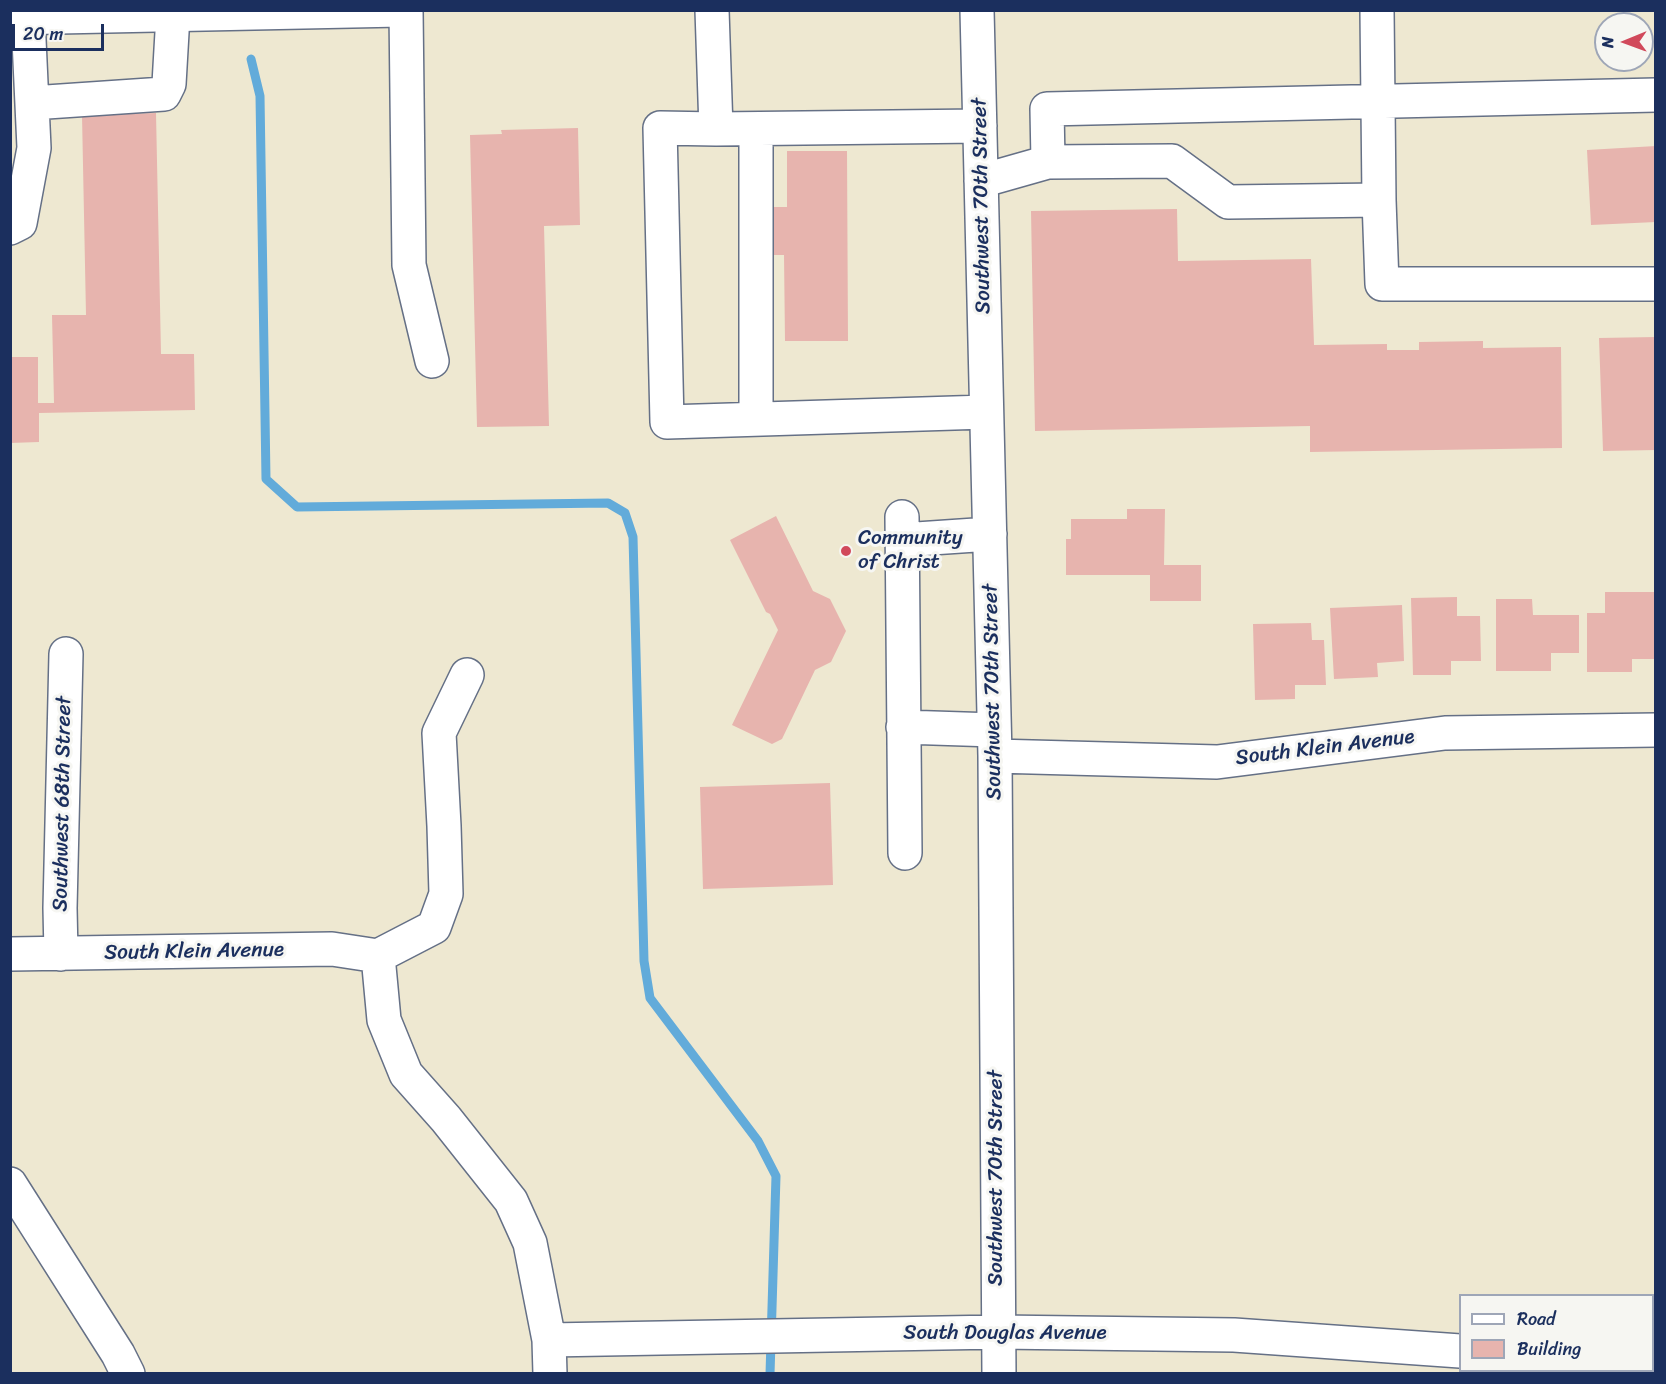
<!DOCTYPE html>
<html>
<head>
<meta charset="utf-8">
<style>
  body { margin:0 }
  #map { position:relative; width:1666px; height:1384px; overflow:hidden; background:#eee8d1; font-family:Sriracha,sans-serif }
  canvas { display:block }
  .frame { position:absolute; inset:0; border:12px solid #1b2f5e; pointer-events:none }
  .legend { position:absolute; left:1459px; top:1294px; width:195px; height:78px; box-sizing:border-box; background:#f6f6f2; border:2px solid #9ea6b7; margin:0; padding:8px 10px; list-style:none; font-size:18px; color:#1b2f5e }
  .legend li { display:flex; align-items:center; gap:12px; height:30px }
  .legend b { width:30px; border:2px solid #9ea6b7 }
  .north { position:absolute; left:1594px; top:12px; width:60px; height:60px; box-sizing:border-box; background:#f6f6f2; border:2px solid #9ea6b7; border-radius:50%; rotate:269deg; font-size:16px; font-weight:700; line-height:24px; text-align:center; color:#1b2f5e }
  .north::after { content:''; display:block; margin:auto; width:21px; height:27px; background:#d1495b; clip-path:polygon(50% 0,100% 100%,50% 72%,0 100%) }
  .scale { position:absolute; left:12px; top:24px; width:92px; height:27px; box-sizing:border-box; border:3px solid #1b2f5e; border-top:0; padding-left:8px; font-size:18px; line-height:21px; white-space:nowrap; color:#1b2f5e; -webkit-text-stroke:4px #f6f6f2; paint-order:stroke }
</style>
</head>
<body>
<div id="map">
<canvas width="1666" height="1384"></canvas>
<div class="frame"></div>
<ul class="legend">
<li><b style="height:8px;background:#fff"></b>Road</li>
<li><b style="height:16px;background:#e7b4ae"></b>Building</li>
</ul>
<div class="north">N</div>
<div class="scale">20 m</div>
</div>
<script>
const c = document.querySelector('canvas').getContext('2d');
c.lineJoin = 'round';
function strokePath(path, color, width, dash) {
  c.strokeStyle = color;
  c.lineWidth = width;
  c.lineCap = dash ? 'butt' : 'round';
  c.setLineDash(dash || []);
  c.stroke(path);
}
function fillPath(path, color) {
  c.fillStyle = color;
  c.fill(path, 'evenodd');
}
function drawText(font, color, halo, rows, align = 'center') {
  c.font = font + ' Sriracha,sans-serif';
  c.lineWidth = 6;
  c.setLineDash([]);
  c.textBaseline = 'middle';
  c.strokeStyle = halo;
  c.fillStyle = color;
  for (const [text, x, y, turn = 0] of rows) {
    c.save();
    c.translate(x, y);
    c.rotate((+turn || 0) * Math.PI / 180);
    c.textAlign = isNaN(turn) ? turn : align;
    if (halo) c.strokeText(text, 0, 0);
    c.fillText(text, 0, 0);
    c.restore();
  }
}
const stream = new Path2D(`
  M251,59L260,96L266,479L297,507L608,503L625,513L633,537L644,961L650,998L758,1141L776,1176L770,1374`);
const building = new Path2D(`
  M156,113L161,354H194L195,410L39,413V442L10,443V357H38V403H54L52,315H86L82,115Z
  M578,128L580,225L544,226L549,426L477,427L470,135L502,134L501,130Z
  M1656,146V222L1591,225L1587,150Z
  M787,151H847L848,341H785L784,255H773L772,207H787Z
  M1177,209L1178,261L1311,259L1314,345L1387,344V350H1419V342L1483,341V348L1561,347L1562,448L1310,452V426L1035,431L1031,211Z
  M1656,337V450L1603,451L1599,338Z
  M1127,509H1165L1164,565H1201V601H1150V575H1066V539H1071V519H1127Z
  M776,516L813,591L830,599L846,631L831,662L815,670L782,739L772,744L732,725L778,630L770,614L766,612L730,540Z
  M1605,592H1656V659H1632V672H1587V613H1605Z
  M1457,597V616H1480L1481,661H1451V675H1413L1411,598Z
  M1496,599H1532L1533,615H1579V653H1551V671H1496Z
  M1402,605L1404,661L1377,663L1378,677L1334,679L1330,608Z
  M1311,623L1312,640H1324L1326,685H1295V699L1255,700L1253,624Z
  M830,783L833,885L703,889L700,787Z`);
const minor = new Path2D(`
  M406,10L409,265L432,361
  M712,10L716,129L980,126
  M977,10L995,756L999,1374
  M1377,10L1379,200
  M32,103L164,94L169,84L173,15
  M716,129L660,128L667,422L986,412
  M1048,162L1047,109L1656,95
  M981,181L1048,162L1172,161L1228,202L1379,200L1382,284H1656
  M10,228L20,223L34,148L28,18
  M756,419V129
  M902,517L905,853
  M902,540L990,534
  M467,675L439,733L444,826L446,894L434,927L378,956L384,1020L406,1074L446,1119L511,1201L530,1243L549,1340L550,1374
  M903,727L994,730
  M995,756L1217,762L1445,733L1656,730
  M10,954L332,949L378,956
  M61,954L60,908L66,654
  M10,1184L118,1354L128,1374
  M549,1340L998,1332L1234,1335L1460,1351
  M1652,1365L1656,1366`);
const major = new Path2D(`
  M10,18L401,10`);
const markers = [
  [846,551,6,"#d1495b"]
];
const streetNames = [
  ["Southwest 70th Street",982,206,-91],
  ["Southwest 70th Street",993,692,-91],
  ["South Klein Avenue",1325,748,-7],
  ["Southwest 68th Street",63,804,-89],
  ["South Klein Avenue",194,952,-1],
  ["Southwest 70th Street",997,1178,-90],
  ["South Douglas Avenue",1005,1334]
];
const poiNames = [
  ["Community",858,539],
  ["of Christ",858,563]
];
strokePath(stream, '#62abda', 9);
fillPath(building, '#e7b4ae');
strokePath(minor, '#657086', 36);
strokePath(major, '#657086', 36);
strokePath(minor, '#fff', 33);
strokePath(major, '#fff', 33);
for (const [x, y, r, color] of markers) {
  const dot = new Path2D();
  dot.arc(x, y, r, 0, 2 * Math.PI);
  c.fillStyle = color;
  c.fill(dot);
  strokePath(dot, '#f6f6f2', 2);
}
drawText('21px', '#1b2f5e', '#f6f6f2', streetNames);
drawText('21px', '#1b2f5e', '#f6f6f2', poiNames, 'left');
</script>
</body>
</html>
